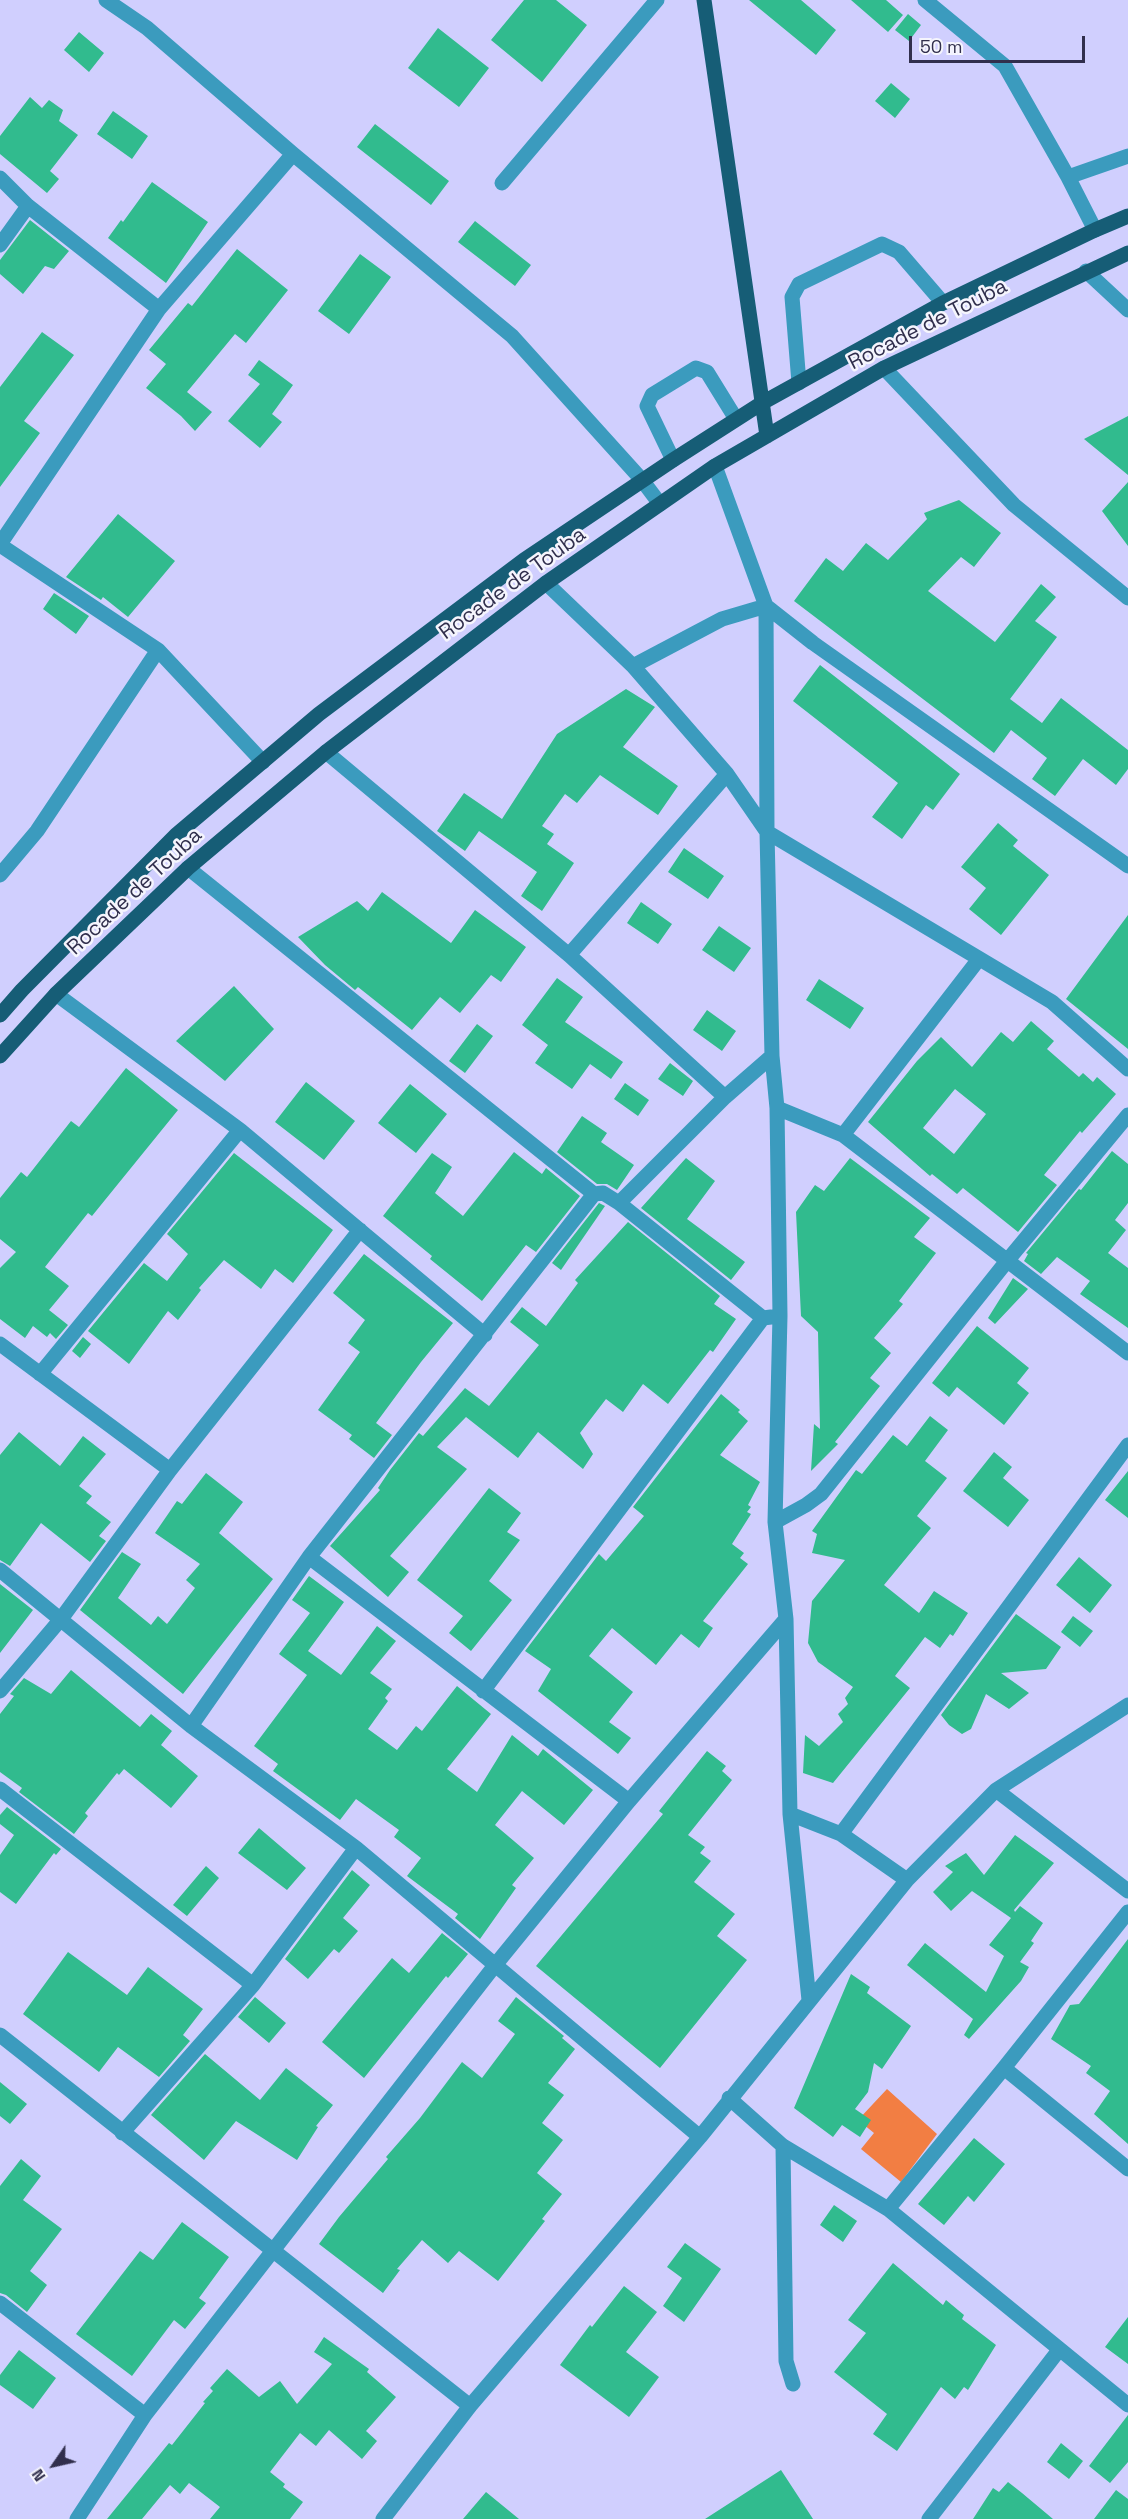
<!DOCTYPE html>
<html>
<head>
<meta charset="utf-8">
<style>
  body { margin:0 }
  #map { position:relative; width:1128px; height:2519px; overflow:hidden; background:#d0cffe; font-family:"Space Grotesk",sans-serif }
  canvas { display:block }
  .north { position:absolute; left:24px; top:2435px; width:60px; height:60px; -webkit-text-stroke:4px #f5f5fd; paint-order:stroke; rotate:236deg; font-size:16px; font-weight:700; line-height:24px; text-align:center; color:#312f4d }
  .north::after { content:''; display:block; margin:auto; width:21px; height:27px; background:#312f4d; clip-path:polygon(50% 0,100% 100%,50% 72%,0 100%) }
  .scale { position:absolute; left:909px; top:36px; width:176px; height:27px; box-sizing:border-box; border:3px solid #312f4d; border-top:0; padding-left:8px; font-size:18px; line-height:21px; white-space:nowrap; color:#312f4d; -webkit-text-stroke:4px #f5f5fd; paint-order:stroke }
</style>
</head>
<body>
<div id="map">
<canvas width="1128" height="2519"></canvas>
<div class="north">N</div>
<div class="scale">50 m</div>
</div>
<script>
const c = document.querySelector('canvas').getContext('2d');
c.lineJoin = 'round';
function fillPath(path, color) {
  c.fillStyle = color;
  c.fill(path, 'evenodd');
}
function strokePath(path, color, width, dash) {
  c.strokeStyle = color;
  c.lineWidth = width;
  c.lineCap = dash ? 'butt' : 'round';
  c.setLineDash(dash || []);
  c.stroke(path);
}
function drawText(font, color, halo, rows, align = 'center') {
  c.font = font + ' "Space Grotesk",sans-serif';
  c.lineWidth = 5;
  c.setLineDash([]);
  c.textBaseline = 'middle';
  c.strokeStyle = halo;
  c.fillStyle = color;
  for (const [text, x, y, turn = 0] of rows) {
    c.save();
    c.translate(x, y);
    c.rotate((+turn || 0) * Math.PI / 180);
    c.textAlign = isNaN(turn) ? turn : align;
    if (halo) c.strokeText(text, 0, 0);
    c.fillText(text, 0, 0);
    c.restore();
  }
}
const green = new Path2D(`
  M887,2089L937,2134L901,2182L861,2149L874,2133L858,2120Z`);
const building = new Path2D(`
  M524,0H556L587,25L542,82L491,40Z
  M749,0H801L836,30L816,55Z
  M851,0H886L903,15L888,32Z
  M908,14L921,25L909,41L895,30Z
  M438,28L489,68L459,107L408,68Z
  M79,32L104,53L89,72L64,50Z
  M891,83L910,99L895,118L875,101Z
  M30,97L42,108L49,100L63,110L59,121L78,135L50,171L59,179L47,193L0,154V136Z
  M113,111L148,136L132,159L97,134Z
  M375,124L449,181L431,205L357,147Z
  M152,182L208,222L166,283L108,238L121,220L123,222Z
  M30,220L69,251L54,269L45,266L23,294L0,274V260Z
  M475,221L531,265L515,286L458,242Z
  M237,249L288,290L246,343L235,334L187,392L212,412L195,431L181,416L146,388L166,364L149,350L188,303L192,306Z
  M360,254L391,277L349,334L318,311Z
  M42,332L74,355L24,421L40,433L0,487V387Z
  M259,360L293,385L272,414L282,422L260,448L228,421L260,384L248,375Z
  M1128,416V475L1084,439Z
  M1128,482V546L1102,511Z
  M959,500L1001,533L974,567L961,557L928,591L995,642L1041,584L1056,597L1035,621L1057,637L1010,699L1042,723L1061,698L1128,750V769L1116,785L1083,759L1055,796L1032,779L1047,758L1011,730L994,753L794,601L826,558L843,571L866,543L888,560L927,519L924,513Z
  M118,514L175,561L128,617L103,597L101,600L66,577Z
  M54,593L89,616L76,634L43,609Z
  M820,665L960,774L933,810L926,805L902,839L872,817L898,783L793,701Z
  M626,689L655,707L623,747L678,786L658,815L600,775L577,803L565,794L542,826L554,834L547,844L574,863L542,911L521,896L537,872L479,831L465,851L437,831L464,793L502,819L557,734Z
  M998,823L1018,840L1013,846L1049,875L1001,935L969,909L986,888L961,867Z
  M684,848L724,876L708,899L668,872Z
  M382,892L451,943L475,910L526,947L501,982L491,975L460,1013L440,997L412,1030L358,987L355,990L325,965L298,937L357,901L368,911Z
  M641,902L672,924L658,944L627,923Z
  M1128,915V1049L1066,999Z
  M719,926L751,948L734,972L702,950Z
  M557,978L583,997L565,1022L623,1062L611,1079L590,1064L572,1089L535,1063L548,1045L522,1025Z
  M819,979L864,1008L850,1029L806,1000Z
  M234,986L274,1029L225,1081L176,1041Z
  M707,1010L736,1031L722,1051L693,1030Z
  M1031,1021L1054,1041L1047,1049L1079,1077L1083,1073L1093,1082L1097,1077L1116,1094L1082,1133L1080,1131L1044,1175L1057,1185L1018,1232L963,1188L957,1194L932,1174L930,1176L868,1122L917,1061L941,1037L972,1067L1001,1032L1013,1042ZM955,1089L986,1114L954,1154L923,1128Z
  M477,1024L493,1036L465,1073L449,1061Z
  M670,1063L693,1081L683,1096L658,1079Z
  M126,1068L178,1110L92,1216L88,1213L45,1267L69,1286L49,1310L68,1325L56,1339L50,1333L47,1337L33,1326L25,1338L0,1319V1268L16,1252L0,1239V1198L21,1172L27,1177L71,1121L79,1127Z
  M306,1082L355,1121L324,1160L275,1122Z
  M625,1083L649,1100L638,1116L614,1099Z
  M410,1084L447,1114L416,1153L378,1123Z
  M582,1116L607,1133L601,1142L634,1165L617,1190L607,1184H597L557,1152Z
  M1112,1151L1128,1164V1203L1115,1220L1126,1230L1108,1253L1128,1268V1328L1080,1294L1090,1281L1057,1257L1041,1274L1024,1261L1028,1254L1026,1253L1079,1189L1081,1190Z
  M514,1152L542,1174L546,1168L580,1196L536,1252L526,1245L482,1301L430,1259L432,1256L383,1216L432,1153L452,1167L435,1193L463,1216Z
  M234,1153L333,1230L293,1283L275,1269L261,1289L224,1260L199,1288L201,1290L178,1320L168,1311L129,1364L88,1331L144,1263L167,1281L188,1254L167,1234Z
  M686,1158L715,1181L687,1219L745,1262L731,1280L641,1208Z
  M850,1158L930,1218L914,1237L936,1253L899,1301L903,1304L874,1338L891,1353L870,1378L880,1386L835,1442L838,1444L811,1471L814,1424L820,1429L818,1332L801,1316L796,1212L815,1185L824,1191Z
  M599,1203L605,1206L561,1270L552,1263Z
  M628,1222L720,1296L714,1304L736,1319L713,1352L710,1350L668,1404L643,1384L623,1412L606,1399L580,1433L593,1454L583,1469L538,1432L518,1458L466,1417L437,1447L467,1469L390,1556L409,1572L388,1597L330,1546L380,1490L378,1488L390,1470L419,1433L423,1436L465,1388L489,1406L539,1345L510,1322L522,1307L546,1326L578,1283L575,1280Z
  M364,1254L453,1323L421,1362L376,1423L392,1435L374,1458L349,1439L352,1435L318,1410L360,1352L348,1343L365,1320L333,1293Z
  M1013,1278L1028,1289L995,1324L988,1318Z
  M977,1326L1029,1368L1017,1383L1029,1393L1004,1425L957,1387L949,1397L932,1383Z
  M83,1337L91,1344L80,1358L72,1351Z
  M721,1394L740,1410L738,1412L748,1421L720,1455L760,1482L748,1505L751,1507L747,1512L751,1514L732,1544L744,1553L740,1558L748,1564L703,1621L713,1628L699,1648L681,1634L656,1665L612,1628L589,1656L633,1692L609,1722L631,1738L618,1754L538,1691L551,1669L525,1651L599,1554L606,1561L644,1516L633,1507Z
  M930,1416L948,1430L925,1461L947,1478L917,1516L931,1528L884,1585L919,1613L934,1591L968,1613L953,1636L950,1634L940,1648L925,1637L895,1676L910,1688L833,1783L803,1773L805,1735L819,1746L843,1722L838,1714L848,1704L845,1698L853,1687L818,1662L808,1643L812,1601L845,1560L812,1553L817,1534L812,1531L856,1470L862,1474L893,1435L907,1446Z
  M19,1432L60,1466L83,1436L106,1454L79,1486L92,1496L86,1503L111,1522L99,1536L106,1541L90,1562L41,1523L10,1566L0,1560V1455Z
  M994,1452L1012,1467L1003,1478L1029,1500L1008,1527L963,1491Z
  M1128,1471V1518L1105,1500Z
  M206,1473L243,1502L219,1533L273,1579L183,1694L80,1610L122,1552L141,1564L118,1598L151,1625L158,1616L167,1624L195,1588L186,1580L200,1564L155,1533L177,1501L182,1504Z
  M489,1488L521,1513L507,1532L520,1540L489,1581L512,1600L471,1651L449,1633L463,1616L417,1580Z
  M1079,1557L1112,1585L1090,1613L1056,1585Z
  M309,1576L344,1602L308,1651L341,1675L377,1626L396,1641L370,1673L392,1689L385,1698L388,1701L368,1729L397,1750L416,1726L422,1731L457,1686L491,1714L447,1769L477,1792L512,1735L538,1756L543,1749L593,1790L564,1825L522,1791L495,1825L534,1858L512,1885L516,1888L480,1939L455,1918L458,1914L407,1876L421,1858L394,1837L399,1830L356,1799L340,1820L273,1771L278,1764L254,1746L307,1675L279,1654L310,1613L292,1600Z
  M0,1584L33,1610L0,1653Z
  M1016,1614L1061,1647L1046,1669L1001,1673L1029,1693L1009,1709L986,1694L971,1729L962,1734L949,1725L941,1715Z
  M1073,1616L1093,1631L1080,1647L1061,1632Z
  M71,1670L140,1727L151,1714L172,1731L161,1745L198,1776L171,1808L124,1769L119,1775L117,1773L85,1813L88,1816L74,1834L19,1792L22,1788L0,1772V1714L14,1696L10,1694L24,1678L51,1694Z
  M707,1751L726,1766L722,1771L732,1780L688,1835L705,1847L700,1853L711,1861L694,1882L735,1914L717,1936L747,1960L660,2068L536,1966L663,1814L659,1811Z
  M7,1807L61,1849L56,1855L54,1853L16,1904L0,1892V1855L14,1835L0,1824V1815Z
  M259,1828L306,1868L287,1890L238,1853Z
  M1015,1835L1054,1863L1014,1910L1015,1912L1020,1906L1043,1923L1031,1941L1034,1943L1020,1962L1029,1967L1021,1981L969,2039L964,2035L973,2019L907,1965L925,1943L986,1992L1004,1956L989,1945L1011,1918L972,1891L951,1911L933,1892L953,1872L945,1866L966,1853L984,1875Z
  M206,1866L219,1878L187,1916L173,1905Z
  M352,1870L370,1885L343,1918L358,1931L339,1953L334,1949L308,1979L285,1959Z
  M442,1933L468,1954L448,1978L446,1976L364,2078L322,2042L392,1958L409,1973Z
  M1128,1939V2144L1094,2114L1110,2091L1086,2073L1091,2066L1051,2039L1070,2005L1079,2004Z
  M68,1952L127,1995L148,1967L203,2009L183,2035L190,2041L159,2077L118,2047L99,2072L23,2014Z
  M851,1974L870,1987L867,1993L911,2026L882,2069L874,2063L868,2092L855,2109L871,2120L860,2137L842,2125L833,2137L794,2108Z
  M255,1997L286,2023L269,2043L238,2017Z
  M516,1997L564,2036L562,2038L575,2049L548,2083L564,2095L542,2123L563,2140L537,2173L562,2194L542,2219L545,2221L498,2281L459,2251L448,2263L422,2240L397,2269L400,2270L383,2293L319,2244L339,2217L388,2159L386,2157L420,2118L462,2062L482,2078L515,2034L498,2021Z
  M205,2054L260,2100L286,2068L333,2105L316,2126L318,2127L297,2160L236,2121L204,2160L151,2115Z
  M0,2082L27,2104L10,2124L0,2116Z
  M974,2138L1005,2164L974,2202L968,2196L944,2225L918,2204Z
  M21,2159L41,2176L23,2200L62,2229L30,2271L47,2285L27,2312L6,2295L0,2293V2186Z
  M834,2205L857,2221L843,2242L820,2225Z
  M182,2222L229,2257L199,2298L206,2303L185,2329L174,2320L132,2376L76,2334L140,2251L153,2260Z
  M685,2243L721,2269L684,2322L663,2306L682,2278L667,2267Z
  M893,2263L943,2305L946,2300L964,2315L962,2319L996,2345L968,2390L964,2387L955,2399L941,2387L897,2451L873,2434L887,2414L834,2372L866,2333L848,2320Z
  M624,2286L657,2312L626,2352L659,2377L629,2417L560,2365L590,2325L592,2327Z
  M1128,2317V2364L1105,2347Z
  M324,2337L369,2369L367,2372L396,2397L366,2431L377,2441L362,2459L329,2430L316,2446L300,2433L270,2472L285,2484L283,2487L303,2502L290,2519H210L220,2507L189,2483L180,2494L170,2485L142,2519H107L169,2443L172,2445L205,2403L203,2402L213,2391L210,2388L227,2369L259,2397L280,2381L297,2404L332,2364L314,2352Z
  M19,2350L56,2378L33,2409L0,2385V2375Z
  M1128,2415V2462L1110,2483L1089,2466Z
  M1061,2443L1083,2461L1069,2479L1047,2462Z
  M781,2470L813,2519H705Z
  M1008,2482L1022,2493L1053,2519H973L993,2488L999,2492Z
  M1116,2490L1128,2499V2519H1094Z
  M486,2492L519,2519H463Z`);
const minor = new Path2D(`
  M106,0L147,28L293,154L512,336L642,480L660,504
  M925,0L1005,66L1068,177L1095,230
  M1068,177L1128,156
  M0,178L28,206L159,309
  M502,183L657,0
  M0,245L28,206
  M1086,271L1128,310
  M884,368L1014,505L1128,598
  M799,383L792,297L799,284L882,244L899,252L943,303
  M673,460L647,406L652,395L696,368L707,372L736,419
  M715,466L766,606L767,832L772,1056L777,1108L780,1316L775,1522L786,1619L790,1814L809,2000
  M0,544L159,309L293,154
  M0,545L158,650L263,762
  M546,583L633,666L727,774L767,832L1052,1002L1128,1069
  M633,666L722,619L766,606L813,643L1128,866
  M326,752L569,955L725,1097
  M188,868L594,1194L603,1193L619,1203L763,1318
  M0,875L37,831L158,650
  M569,955L727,774
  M56,994L240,1130L485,1335
  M777,1108L843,1135L1128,1353
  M843,1135L979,959
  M619,1203L725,1097L772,1056
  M0,1344L170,1470
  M40,1374L240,1130
  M775,1522L806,1505L821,1494L1007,1261L1128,1115
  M309,1557L629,1801
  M0,1570L191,1726L356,1848L700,2137
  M0,1691L61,1619L170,1470L360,1230
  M483,1691L763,1318L771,1317
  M191,1726L309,1557L594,1194
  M0,1789L253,1985
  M996,1790L1128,1891
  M790,1814L841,1834L907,1880
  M841,1834L1128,1445
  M0,2035L470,2406
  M1004,2068L1128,2169
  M729,2098L783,2146L888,2209L1128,2405
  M122,2133L253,1985L356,1848
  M783,2146L786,2361L793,2384
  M888,2209L1004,2068L1128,1912
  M0,2303L145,2415
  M77,2519L145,2415L496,1964L629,1801L786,1619
  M383,2519L470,2406L700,2137L907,1880L996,1790L1128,1705
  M929,2519L1059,2350`);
const major = new Path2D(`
  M704,0L767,436
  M0,1015L22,990L176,835L319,714L524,560L673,460L762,403L943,303L1095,230L1128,216
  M0,1056L56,994L188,868L326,752L546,583L715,466L884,368L1128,253`);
const streetNames = [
  ["Rocade de Touba",928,325,-27],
  ["Rocade de Touba",513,584,-36],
  ["Rocade de Touba",135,892,-43]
];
fillPath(green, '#f27e43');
fillPath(building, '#31bb8e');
strokePath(minor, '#3b9bbe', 15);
strokePath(major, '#165d76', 15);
drawText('21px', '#312f4d', '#f5f5fd', streetNames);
</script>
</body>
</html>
